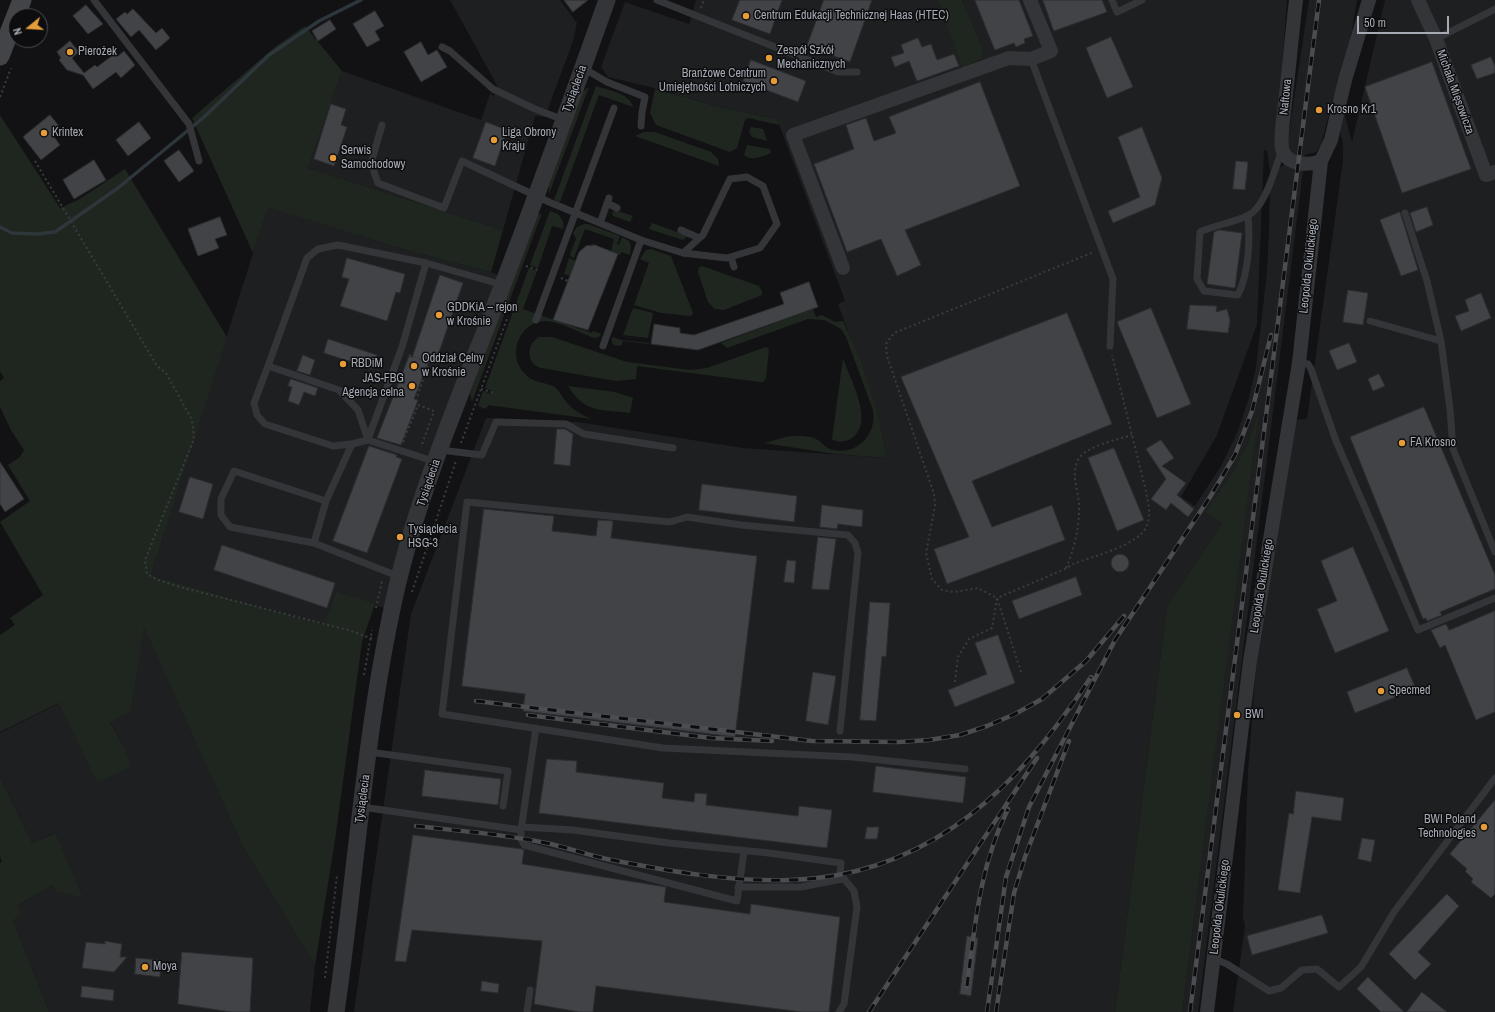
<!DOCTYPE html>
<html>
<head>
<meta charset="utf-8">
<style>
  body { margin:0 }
  #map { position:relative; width:1495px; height:1012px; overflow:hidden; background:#121214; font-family:"Archivo Narrow",sans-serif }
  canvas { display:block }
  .north { position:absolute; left:8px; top:8px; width:40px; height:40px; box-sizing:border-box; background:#0d0d0f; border:1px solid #4a4c51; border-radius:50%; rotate:252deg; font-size:11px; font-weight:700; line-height:16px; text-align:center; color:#a5aab3 }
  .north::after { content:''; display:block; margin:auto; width:14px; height:18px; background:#e59c39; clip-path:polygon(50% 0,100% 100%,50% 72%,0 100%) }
  .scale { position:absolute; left:1357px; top:16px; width:92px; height:18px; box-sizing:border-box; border:2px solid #a5aab3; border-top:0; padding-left:5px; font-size:12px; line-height:14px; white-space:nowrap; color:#a5aab3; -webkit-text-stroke:3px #0d0d0f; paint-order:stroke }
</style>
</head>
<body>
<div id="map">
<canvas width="1495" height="1012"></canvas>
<div class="north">N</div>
<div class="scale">50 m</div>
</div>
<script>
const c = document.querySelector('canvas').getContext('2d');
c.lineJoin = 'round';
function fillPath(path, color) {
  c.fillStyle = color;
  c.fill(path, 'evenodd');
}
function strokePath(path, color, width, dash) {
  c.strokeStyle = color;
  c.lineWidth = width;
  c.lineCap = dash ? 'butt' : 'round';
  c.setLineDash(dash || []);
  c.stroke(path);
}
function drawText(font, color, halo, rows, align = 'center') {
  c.font = font + ' "Archivo Narrow",sans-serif';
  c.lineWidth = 3;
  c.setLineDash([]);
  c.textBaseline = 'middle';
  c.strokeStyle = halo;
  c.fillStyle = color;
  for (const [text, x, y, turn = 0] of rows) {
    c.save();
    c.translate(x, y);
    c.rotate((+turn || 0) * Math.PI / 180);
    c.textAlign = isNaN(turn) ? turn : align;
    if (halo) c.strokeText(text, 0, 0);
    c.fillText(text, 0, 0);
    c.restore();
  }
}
const built = new Path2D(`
  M450,0H560L577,23L573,41L545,117L535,116L503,230L308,168L342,71L481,120L490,94L494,96L498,87Z
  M696,0H938L962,67L982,46L962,0H1287L1276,152L1279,168L1284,165L1309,0H1357L1350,41L1343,109L1352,142L1385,0H1495V1012H1233L1245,926L1243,917L1248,771L1257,656L1294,420L1307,419L1343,161V144L1333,99L1321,145L1316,152L1305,155L1198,1012H1182L1258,413L1248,442L1232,473L1206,512L1222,523L1167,606L1115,1012H354L411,614L486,418L578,422L743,448L887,458L878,414L838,304L845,301L777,119L719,107L650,87L608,77L601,67L625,2L689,24ZM1264,150H1267L1270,172L1269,231L1267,271L1256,368L1248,401L1237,433L1221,466L1195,506L1181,497L1217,435L1257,324Z
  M268,206L409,251L491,272L503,277L392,611L336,591L324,625L151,575Z
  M144,626L243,847L315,965L310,1012H49L13,920L17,906L53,885L54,833L32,843L0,777V733L60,703L97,781L124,747L110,721Z`);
const green = new Path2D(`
  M938,0H962L982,46V58L962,68Z
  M305,26L342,71L308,168L503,230L491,272L409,251L268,207L253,253L192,118L275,47Z
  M596,86C607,90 630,93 633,107L599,95L560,202L554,200Z
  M589,87L549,194V185L583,91Z
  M655,89L719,107L777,119L779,125L748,118L745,120L737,148L730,152L656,125L650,113Z
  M0,115L60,208L78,200L125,169L227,337L151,575L324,625L336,591L375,604L362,642L335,840L315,965L243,847L144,627L130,712L110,722L124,747L131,767L97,782L59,703L0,732V635L15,625L10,618L43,595L0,522L30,501L8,465L20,457L24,450L11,430L0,407V381L4,378L0,371Z
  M751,127L763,129L767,141L752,137L749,132Z
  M644,132H655L711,152L718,159L719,166L635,136Z
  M747,145L770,149L771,153C763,156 752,162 744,155Z
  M615,210L633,216L630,222L613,216L612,213Z
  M550,211L558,214C562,219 565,223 563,229L552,226L538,268L530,265Z
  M542,213L472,402L470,393L534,222L538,215Z
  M652,223L688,236L683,240L649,229Z
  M584,224H588L620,236L617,244L619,245L622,237L629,241L631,246L630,255L621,252L620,255L611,251L614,239L585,229L574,258L571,257L570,254L576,239L573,233L577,227Z
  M651,249L671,256L693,313L691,316L661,313L634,305L649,263L640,259L646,250Z
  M569,258L576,261L569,276L564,274Z
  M702,266L759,286L762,291V295L724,310L715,309L708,302L698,272L699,267Z
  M529,268L537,271L523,309L592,333L593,331L601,334L599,337L594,338C581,333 558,321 545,321C518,322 506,357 526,375C535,384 548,382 556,388C561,393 563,398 567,403C574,411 582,415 592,419L488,405L486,409L478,406L483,391L491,394L492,391L485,388Z
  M633,308L653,313L648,338L623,335Z
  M813,309L816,317L822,315L835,322L843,321L860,359L878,414L887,458L835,454L764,443C774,441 787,435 797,436C802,436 811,436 816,439C822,442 826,449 833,450C858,455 877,434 873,410L846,337L841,329L824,320L808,319L727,348L721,343Z
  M539,337H552L627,362L690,370L707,368L766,347L769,349L766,378L763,382H760L637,366L636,379L616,381L541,368C526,364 526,344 539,337Z
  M612,337L621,340L649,343V344L623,341L622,345L616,346L612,343Z
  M843,358C850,379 875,422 852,438C846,442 838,443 832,439Z
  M568,386L615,392L633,398L630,413C601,409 585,414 568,386Z
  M1259,410L1182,1012H1115L1167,606L1222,523L1205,512L1232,473L1248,442Z
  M0,777L32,843L55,833L83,898L56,891L53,885L17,906L21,914L13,920L49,1012H0V863L2,862L0,856Z`);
const stream = new Path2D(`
  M0,227L12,233L37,234L55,232L118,188L203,118L269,55L319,21L361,0`);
const building = new Path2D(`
  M564,0H588L573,12Z
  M740,0H782L770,34L732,20Z
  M824,0H872L850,62L807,46Z
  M975,0H1019L1033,36L1024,39L1025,43L1016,47L1014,43L995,50Z
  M1043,0H1102L1107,12L1054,31Z
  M86,5L103,24L88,34L73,16Z
  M133,9L156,33L162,28L170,38L156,50L139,30L131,37L116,19L125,12L127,14Z
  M375,11L384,26L375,31L380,40L367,47L353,24Z
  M330,20L336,29L318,41L312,31Z
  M1111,37L1133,87L1107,98L1086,48Z
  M918,38L922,47L931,44L937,60L954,54L959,66L917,81L909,61L895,67L891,57L904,53L901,45Z
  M70,41L79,52L72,58L84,73L95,65L97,67L116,53L118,56L124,51L135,65L121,78L116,72L93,89L83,75L67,70L59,60L61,58L57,52Z
  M421,42L428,55L437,50L447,67L421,82L404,52Z
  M1491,57L1495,66V73L1477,79L1471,65Z
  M751,60L806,81L798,102L743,81Z
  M1432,62L1471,169L1402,193L1365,87Z
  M980,82L1020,186L905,230L921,265L897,276L881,239L847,252L814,164L854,149L846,125L866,118L874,141L896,133L889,117Z
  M331,104L346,109L341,125L347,127L334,166L314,159Z
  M50,115L60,127L52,134L60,145L41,160L23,137Z
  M139,122L151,138L128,156L116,140Z
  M486,122L507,130L495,166L473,158Z
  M1142,127L1162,178L1155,205L1113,223L1108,211L1140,197L1118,137Z
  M179,150L194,171L179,182L164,161Z
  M94,160L106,180L74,199L63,180Z
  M1236,161L1248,162L1245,190L1233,189Z
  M1427,207L1433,225L1416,232L1410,213Z
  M1400,212L1418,270L1401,276L1380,220Z
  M220,217L227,235L215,239L219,248L198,256L188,229Z
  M1220,230L1242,233L1235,288L1207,284L1214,232Z
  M595,245L618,254L588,330L553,320L579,252L586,246Z
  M347,258L405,274L400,293L396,292L387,321L340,306L349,279L342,277Z
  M440,275L463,283L438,355L432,353L414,399L418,400L401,445L377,438L409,356L412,357Z
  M809,282L818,307L698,350L651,344L654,324L680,328V333L694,335L784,304L780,293Z
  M1348,290L1368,293L1363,325L1343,322Z
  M1481,293L1491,318L1461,331L1455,316L1469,311L1465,300Z
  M1190,305L1217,306L1216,312L1227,309L1230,320L1228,333L1187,329Z
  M1151,308L1191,404L1157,418L1117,322Z
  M1067,313L1112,424L972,481L992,527L1052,505L1065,540L947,584L934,549L969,537L901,377Z
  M328,339L377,355L373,369L324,353Z
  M1349,343L1357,362L1337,370L1329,351Z
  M303,355L315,360L310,375L297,371Z
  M1379,374L1385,386L1373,391L1368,379Z
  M291,379L318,388L315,396L304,392L299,405L288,401L292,387L288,386Z
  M1424,407L1495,575V589L1440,612L1442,615L1427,621L1426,618L1423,619L1350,437Z
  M557,429H565L573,434L570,466L554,464Z
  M1161,440L1174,458L1162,466L1186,483L1177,495L1194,509L1188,517L1171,503L1166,510L1151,499L1166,479L1146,449Z
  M369,446L397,455L396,457L402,459L367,553L333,541Z
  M1114,448L1144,520L1117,531L1088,458Z
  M0,462L24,499L5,512L0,504Z
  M190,477L213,484L203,519L179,512Z
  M702,484L797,496L794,522L699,510Z
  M822,505L863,510L862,527L838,524L837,529L820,527Z
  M484,509L554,516L552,531L596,536L598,520L613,521L611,538L757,556L735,737L523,711L525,694L462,686Z
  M818,537L836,539L829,590L812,589Z
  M222,545L335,583L327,608L214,570Z
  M1353,547L1389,631L1335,653L1317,609L1337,601L1321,561Z
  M1111 563a9 9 0 1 1 18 0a9 9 0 1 1-18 0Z
  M787,560L796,561L794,583L784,582Z
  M1076,577L1082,595L1019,619L1012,601Z
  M870,602L890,603L886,657L882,656L876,721L860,720Z
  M1495,611V712L1476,720L1445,645L1440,648L1431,630L1446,624L1449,630Z
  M998,635L1015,683L955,707L948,690L987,674L975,643Z
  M1407,668L1416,689L1355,713L1347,692Z
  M813,672L836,676L828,725L806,721Z
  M547,759L577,761L576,772L664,783L662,798L694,802L695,793L707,794L706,805L798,816L799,806L832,810L827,848L539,813Z
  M876,766L966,777L963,803L873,792Z
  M425,770L501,779L498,805L422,796Z
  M1296,791L1344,798L1341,821L1312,817L1300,893L1278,890L1289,813L1293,814Z
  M1495,800V894L1491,898L1471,882L1473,879L1465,871L1467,869L1450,854Z
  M867,827H879L877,839H865Z
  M413,835L522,849L524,850L522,864L666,887L664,902L750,914L751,904L840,917L829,1012H802L596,986L593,1012H579L534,1004L542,941L412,930L406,962L395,961Z
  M1362,838L1375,840L1371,862L1358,859Z
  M1447,894L1459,906L1418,952L1431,964L1415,980L1389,954Z
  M1322,915L1328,933L1252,955L1247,936Z
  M967,936L978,938L971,996L960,994Z
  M105,941L122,944L120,957H127L114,972L82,968L86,942L105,944Z
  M182,952L253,958L250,1012H231L178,1004Z
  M136,958L161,960L160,977L135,974Z
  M1368,977L1404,1012H1381L1357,989Z
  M482,981L499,984L498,993L481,991Z
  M82,986L114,990L113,1001L81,997Z
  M1422,992L1447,1012H1407Z`);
const path = new Path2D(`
  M701,8L704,0
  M0,97L11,68
  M35,161L157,366L166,373L192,420L194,439L145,560L147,574L158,580L184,588L348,630L373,639
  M526,266L538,270
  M561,278L568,281
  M409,355L429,362L417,397
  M481,389L494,393
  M403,442L418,405L434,411L421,447
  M461,443L508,316
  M1066,568C1074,550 1079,530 1079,509C1080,491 1069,476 1079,458C1087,446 1119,439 1132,435
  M412,592L456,461
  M376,608L382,581
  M1021,672L997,598L978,588L954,592L942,590L932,579L926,553L935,506L934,494L887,356L886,344L894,333L1094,252
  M364,675L372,630
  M955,682L958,657L969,639L992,628L997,598L1065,569L1073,564C1091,557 1139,545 1146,527C1152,515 1148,503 1146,491L1112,355
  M325,978L337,875`);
const service = new Path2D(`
  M94,0L189,124L199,161
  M657,0L838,72H857
  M1112,0L1117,12L1142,0
  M1436,39L1495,9
  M442,47L450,51L493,89L535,109L564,120
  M1031,59L1113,279L1110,346
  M583,68L607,82L645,97L642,112L641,126
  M382,125L371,163L378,183L444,208L462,161L549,202L641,240L683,253L727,258L760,248L777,224L763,186L747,177L730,179L703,235L683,253
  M607,203L617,208
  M1405,213L1427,281L1441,341
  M1248,216C1250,239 1249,273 1238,295L1204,291L1197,279L1200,232C1215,225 1232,223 1247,216C1265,209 1275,168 1282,150
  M600,223L609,198
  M681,230L699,238
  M731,257L734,267
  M536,320L614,108
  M1370,321L1441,341L1450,409L1453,449L1495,552
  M603,346L641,240
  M1299,363L1308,364L1311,369L1336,441L1418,630L1495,598
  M268,366L307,258L318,249L338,245L426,263L503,285
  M368,439L402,347L426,263
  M368,440L358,410L339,390L268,366L254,403L257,415L265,424L333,446L352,444L368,440L436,462
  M440,450L482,455L496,422L566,424L584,434L673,448
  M326,501L234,471L221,499V515L230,527L314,543L400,577
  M314,543L326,501L352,444
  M840,731L858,553L855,543L848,535L741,525L687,517L670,522L467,502L442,714L663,748L852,757L965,769
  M369,752L508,771L503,806
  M362,807L521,830L536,728
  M522,827L573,830L669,843L769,853L841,863L840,874L854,891L857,907L844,1004L839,1012
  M521,830V839L524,845L737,901L744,851
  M738,887H801L842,879
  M1214,959L1227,964L1269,991L1281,988L1302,970L1317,969L1339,987L1361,967L1394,912L1495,778
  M527,1012L530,990`);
const minor = new Path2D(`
  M1296,0C1292,34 1289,69 1285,103C1284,115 1279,141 1283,152C1289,165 1309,166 1321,161
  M1418,0L1436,39L1486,175L1495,172
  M1321,161L1331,140L1345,80L1369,0
  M843,268L793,135L1009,58L1031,59L1051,51L1030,0
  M1207,1012L1250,661L1299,363L1321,161`);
const tertiary = new Path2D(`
  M336,1012C357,868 365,720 399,578C421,489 457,403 490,318C531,212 569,107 607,0`);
const secondary = new Path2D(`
  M0,56L22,0`);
const rail = new Path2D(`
  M476,701L812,741L899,742L929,740L960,735L987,726L1015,714L1042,699L1086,661L1124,616
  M1070,708L1091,677
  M528,715L711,738L772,741
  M416,826C459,831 504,834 546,843C570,848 593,857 617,861C674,872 733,882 791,880C917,876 1004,802 1073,703
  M967,986C975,924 980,865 1008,809
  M869,1012L1037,758
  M987,1012L1006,877L1029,807L1115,640L1210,497L1235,455L1252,411L1271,335
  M996,1012L1014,893L1025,857L1069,741
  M1190,1012L1319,0`);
const markers = [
  [746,16,4,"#e59c39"],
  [70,52,4,"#e59c39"],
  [769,58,4,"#e59c39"],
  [774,81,4,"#e59c39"],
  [1319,110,4,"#e59c39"],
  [44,133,4,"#e59c39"],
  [494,140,4,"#e59c39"],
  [333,158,4,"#e59c39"],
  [439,315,4,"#e59c39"],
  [343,364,4,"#e59c39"],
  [414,366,4,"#e59c39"],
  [412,386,4,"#e59c39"],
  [1402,443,4,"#e59c39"],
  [400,537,4,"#e59c39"],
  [1381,691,4,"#e59c39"],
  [1237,715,4,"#e59c39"],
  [1484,827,4,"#e59c39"],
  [145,967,4,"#e59c39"]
];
const poiNames = [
  ["Centrum Edukacji Technicznej Haas (HTEC)",754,16],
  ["Zespół Szkół",777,51],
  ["Mechanicznych",777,65],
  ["Pierożek",78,52],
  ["Branżowe Centrum",766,74,"right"],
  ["Umiejętności Lotniczych",766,88,"right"],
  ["Krosno Kr1",1327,110],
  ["Krintex",52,133],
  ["Liga Obrony",502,133],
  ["Kraju",502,147],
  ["Serwis",341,151],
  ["Samochodowy",341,165],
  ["GDDKiA – rejon",447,308],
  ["w Krośnie",447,322],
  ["Oddział Celny",422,359],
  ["w Krośnie",422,373],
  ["RBDiM",351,364],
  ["JAS-FBG",404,379,"right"],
  ["Agencja celna",404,393,"right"],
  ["FA Krosno",1410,443],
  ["Tysiąclecia",408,530],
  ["HSG-3",408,544],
  ["Specmed",1389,691],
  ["BWI",1245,715],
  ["BWI Poland",1476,820,"right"],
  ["Technologies",1476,834,"right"],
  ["Moya",153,967]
];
const streetNames = [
  ["Tysiąclecia",575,89,-70],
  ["Michała Mięsowicza",1455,92,70],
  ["Naftowa",1286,97,-84],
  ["Leopolda Okulickiego",1309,266,-84],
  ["Tysiąclecia",429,483,-71],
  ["Leopolda Okulickiego",1262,586,-81],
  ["Tysiąclecia",363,799,-82],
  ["Leopolda Okulickiego",1220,907,-83]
];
fillPath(built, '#1e1f21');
fillPath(green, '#1f261f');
strokePath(stream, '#2d363b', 3.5);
fillPath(building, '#414347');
strokePath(building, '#2c2d30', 1);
strokePath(path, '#3a3c3f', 2, [2, 3]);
strokePath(service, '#343538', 7);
strokePath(minor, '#343538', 14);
strokePath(tertiary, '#343538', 17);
strokePath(secondary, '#424448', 19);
strokePath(rail, '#4b4d51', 4.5);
strokePath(rail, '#0d0d0f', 3, [9]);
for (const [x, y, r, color] of markers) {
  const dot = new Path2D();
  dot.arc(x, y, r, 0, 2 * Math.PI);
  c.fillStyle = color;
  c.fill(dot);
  strokePath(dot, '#0d0d0f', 1.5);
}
drawText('12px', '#a5aab3', '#0d0d0f', poiNames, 'left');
drawText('12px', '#a5aab3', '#0d0d0f', streetNames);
</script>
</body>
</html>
